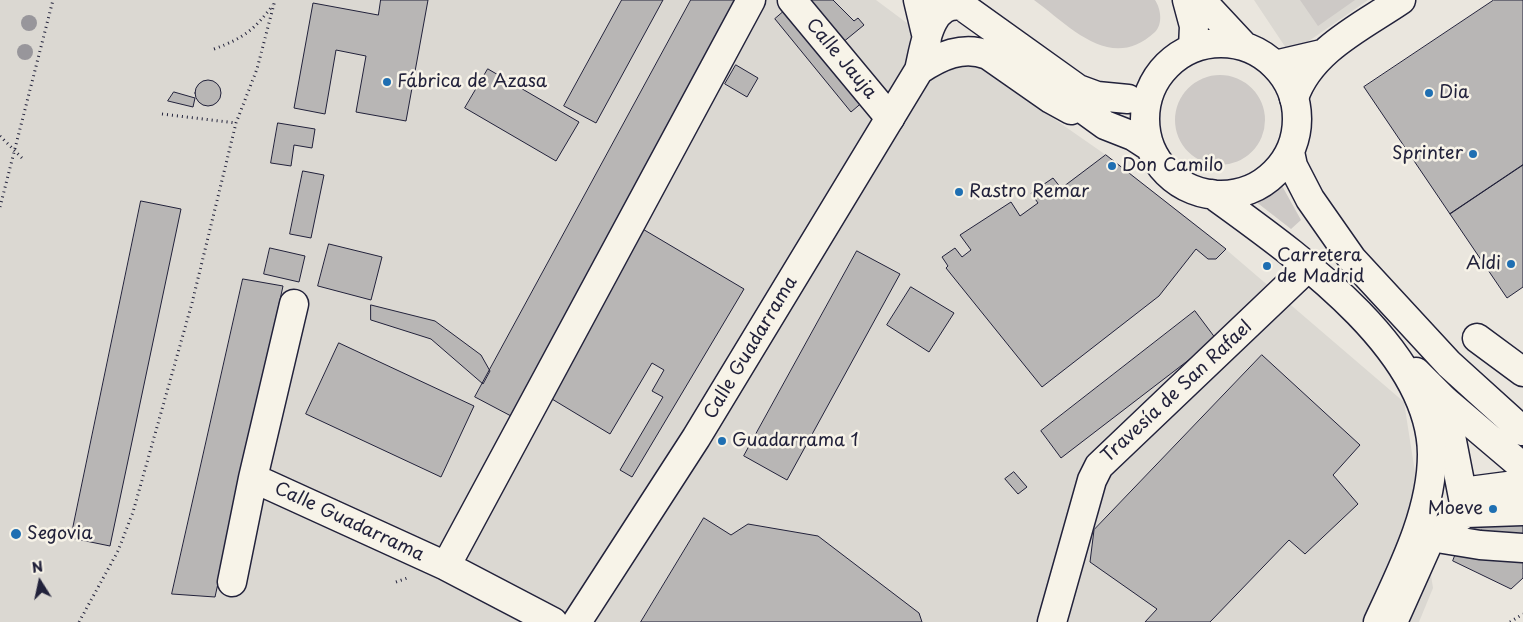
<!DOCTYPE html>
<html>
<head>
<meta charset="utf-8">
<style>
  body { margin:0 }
  #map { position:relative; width:1523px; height:622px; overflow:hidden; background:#eae6de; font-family:"Playpen Sans",sans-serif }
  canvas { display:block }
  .north { position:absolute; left:15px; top:557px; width:50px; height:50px; -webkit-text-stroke:4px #f7f3e8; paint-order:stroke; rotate:350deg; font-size:14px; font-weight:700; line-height:20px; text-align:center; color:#22223b }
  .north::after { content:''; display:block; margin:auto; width:18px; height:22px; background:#22223b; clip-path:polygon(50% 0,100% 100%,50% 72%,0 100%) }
</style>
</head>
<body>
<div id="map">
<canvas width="1523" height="622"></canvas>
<div class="north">N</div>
</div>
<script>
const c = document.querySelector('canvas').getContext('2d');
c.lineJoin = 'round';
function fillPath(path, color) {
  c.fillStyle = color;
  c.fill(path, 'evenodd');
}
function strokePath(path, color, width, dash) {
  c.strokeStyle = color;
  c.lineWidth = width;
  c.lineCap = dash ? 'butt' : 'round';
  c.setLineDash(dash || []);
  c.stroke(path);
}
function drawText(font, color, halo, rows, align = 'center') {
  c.font = font + ' "Playpen Sans",sans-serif';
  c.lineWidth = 5;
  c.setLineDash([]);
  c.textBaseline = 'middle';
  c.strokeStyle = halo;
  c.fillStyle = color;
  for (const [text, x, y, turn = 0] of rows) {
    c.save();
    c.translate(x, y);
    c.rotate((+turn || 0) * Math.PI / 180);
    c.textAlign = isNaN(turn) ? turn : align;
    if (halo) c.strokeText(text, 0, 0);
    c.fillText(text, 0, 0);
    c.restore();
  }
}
const built = new Path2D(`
  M0,0H876L927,38L988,73L1106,155L1208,234L1404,402L1433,588L1419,622H0Z
  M1254,0H1368L1290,54Z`);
const green = new Path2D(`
  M1034,0H1155C1161,9 1163,24 1155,32C1111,73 1071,27 1034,0Z
  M1300,0H1355L1318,26Z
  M1175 120a45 45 0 1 1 90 0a45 45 0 1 1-90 0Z
  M1281,184L1301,220L1291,229L1255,201Z`);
const building = new Path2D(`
  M381,0H428L406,121L356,112L366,56L336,50L325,114L294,108L313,3L378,15Z
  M622,0H663L596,123L564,106Z
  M691,0H737L511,416L475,397Z
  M811,0H833L854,21L858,18L864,25L842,43Z
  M1494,0H1523V165L1450,214L1364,87Z
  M789,7L865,100L851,112L775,19Z
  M736,65L758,78L747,97L725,84Z
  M488,69L579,122L556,161L465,108Z
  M195 93a13 13 0 1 1 26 0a13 13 0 1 1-26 0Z
  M174,92L195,98L193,107L168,101Z
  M278,123L315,129L312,148L294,145L291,166L271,163Z
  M1106,155L1226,249L1216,259H1208L1196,249L1159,296L1042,387L946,268L948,266L942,257L955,248L962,257L971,250L960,235L1011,202L1020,216L1038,203L1031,193L1053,178L1061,188Z
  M1523,165V287L1507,298L1450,214Z
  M303,171L324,175L311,238L290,234Z
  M141,201L181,209L110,546L71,538Z
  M641,228L744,289L632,477L620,470L663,397L652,391L664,370L652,363L610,434L542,393Z
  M329,244L382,257L371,300L318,286Z
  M270,248L305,256L299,282L264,274Z
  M857,251L900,274L787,480L744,456Z
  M243,279L283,286L215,597L172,594Z
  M911,287L954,313L929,352L887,325Z
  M371,305L435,321L481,355L490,371L483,384L431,339L371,320Z
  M1195,311L1216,339L1061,458L1041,431Z
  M339,343L474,406L441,477L306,414Z
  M1262,355L1360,445L1333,475L1358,504L1305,554L1289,540L1210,622H1145L1157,609L1090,562L1094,530Z
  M1014,472L1027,487L1018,494L1005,479Z
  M1479,494H1523V578L1511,589L1453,561Z
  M704,518L731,535L748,524L818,536L919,613L922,622H641Z`);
const path = new Path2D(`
  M214,49C244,38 254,30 273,5
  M162,114L236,123
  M0,136L22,158
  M0,207L53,0
  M396,582L410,577
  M79,622L118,551L133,512L192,303L236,123L257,69L275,0
  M1510,622L1523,614`);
const minor = new Path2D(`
  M792,0L890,118
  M1275,65L1322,54
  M1294,98C1310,50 1363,26 1401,0
  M294,304L253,478L446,566
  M1477,338L1523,372
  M1444,400L1466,513
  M1462,492L1523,484
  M1431,537L1480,545L1523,548
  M232,582L253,478
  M553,622L446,566L751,0
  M1052,622L1092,480L1099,466L1308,267
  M1393,622L1431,537L1466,513L1523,511`);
const major = new Path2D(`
  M918,0L927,38
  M1187,0L1194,26L1193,48
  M1201,0L1244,46
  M1145 119a76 76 0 1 1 152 0a76 76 0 1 1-152 0Z
  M919,70C940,56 963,45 988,55L1051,99L1071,110
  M1058,91L1105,125L1133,136L1150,147
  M1290,152L1293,166L1310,199L1352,259L1449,364L1523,431
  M1212,194C1290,251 1431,347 1432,454C1432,512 1402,570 1378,622
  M1416,372L1444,400L1523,467
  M577,622L696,438L919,70C925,46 929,0 962,6L1078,89L1097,96L1128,99`);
const trees = [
  [29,23],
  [25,52]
];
const markers = [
  [387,82,5,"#1f6fb2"],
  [1429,93,5,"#1f6fb2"],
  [1473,154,5,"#1f6fb2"],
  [1112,166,5,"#1f6fb2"],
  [959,192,5,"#1f6fb2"],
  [1511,264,5,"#1f6fb2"],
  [1267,266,5,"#1f6fb2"],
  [722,441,5,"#1f6fb2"],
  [1493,509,5,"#1f6fb2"],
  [16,534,6,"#1f6fb2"]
];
const streetNames = [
  ["Calle Jauja",841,59,50],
  ["Calle Guadarrama",751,348,-59],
  ["Travesía de San Rafael",1177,392,-43],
  ["Calle Guadarrama",349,522,25]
];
const poiNames = [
  ["Fábrica de Azasa",397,82],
  ["Dia",1439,93],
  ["Sprinter",1463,154,"right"],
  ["Don Camilo",1122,166],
  ["Rastro Remar",969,192],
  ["Carretera",1277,256],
  ["de Madrid",1277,277],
  ["Aldi",1501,264,"right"],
  ["Guadarrama 1",732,441],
  ["Moeve",1483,509,"right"],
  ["Segovia",27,534]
];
fillPath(built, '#dbd8d2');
fillPath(green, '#cdc9c6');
fillPath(building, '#b8b6b5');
strokePath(building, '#22223b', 1);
strokePath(minor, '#22223b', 31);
strokePath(major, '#22223b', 31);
strokePath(path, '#22223b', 3, [1, 4]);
strokePath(minor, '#f7f3e8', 28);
strokePath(major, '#f7f3e8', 28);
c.fillStyle = '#98969b';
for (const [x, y] of trees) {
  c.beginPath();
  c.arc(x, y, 8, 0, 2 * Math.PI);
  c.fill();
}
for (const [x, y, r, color] of markers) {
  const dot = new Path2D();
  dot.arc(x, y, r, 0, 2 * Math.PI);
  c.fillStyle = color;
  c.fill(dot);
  strokePath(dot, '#f7f3e8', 2);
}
drawText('18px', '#22223b', '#f7f3e8', streetNames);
drawText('18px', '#22223b', '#f7f3e8', poiNames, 'left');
</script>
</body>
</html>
